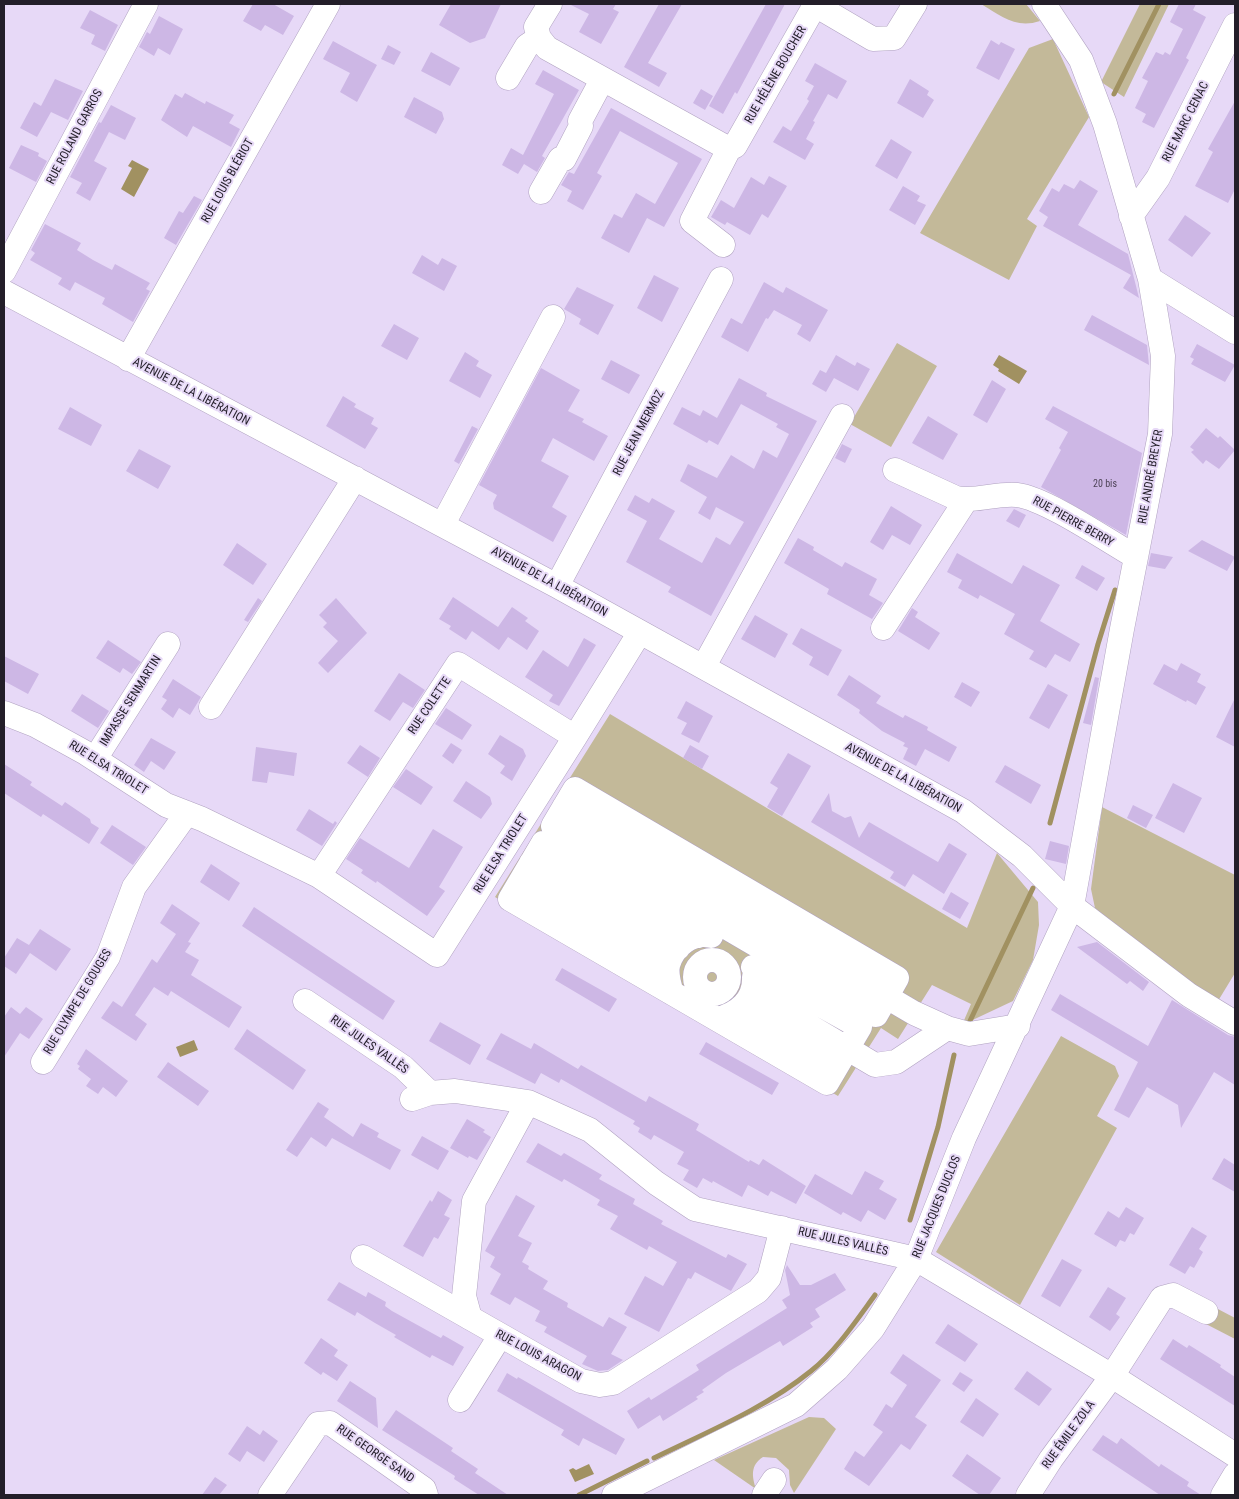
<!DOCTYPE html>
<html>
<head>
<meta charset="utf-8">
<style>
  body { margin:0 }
  #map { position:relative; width:1239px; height:1499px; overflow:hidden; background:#e7d9f7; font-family:"Roboto Condensed",sans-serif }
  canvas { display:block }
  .frame { position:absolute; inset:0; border:5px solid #231e29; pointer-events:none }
</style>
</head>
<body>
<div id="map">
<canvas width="1239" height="1499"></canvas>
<div class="frame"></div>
</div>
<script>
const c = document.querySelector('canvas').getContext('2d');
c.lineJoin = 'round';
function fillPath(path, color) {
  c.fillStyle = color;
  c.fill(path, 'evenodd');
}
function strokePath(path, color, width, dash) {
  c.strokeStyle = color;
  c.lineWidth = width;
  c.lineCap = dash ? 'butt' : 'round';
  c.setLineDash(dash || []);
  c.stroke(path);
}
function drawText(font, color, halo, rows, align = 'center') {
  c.font = font + ' "Roboto Condensed",sans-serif';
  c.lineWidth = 4;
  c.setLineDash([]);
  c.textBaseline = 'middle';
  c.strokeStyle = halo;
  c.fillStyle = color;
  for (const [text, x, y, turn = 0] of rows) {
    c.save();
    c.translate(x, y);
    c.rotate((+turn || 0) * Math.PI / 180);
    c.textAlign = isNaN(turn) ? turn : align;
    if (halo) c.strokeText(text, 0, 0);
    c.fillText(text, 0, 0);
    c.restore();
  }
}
const green = new Path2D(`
  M981,4H1026L1040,21C1016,29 1001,16 981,4Z
  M1140,4H1169L1124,97L1101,82Z
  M1053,39L1089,117L1027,219L1037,226L1009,280L920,233L1029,48Z
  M897,343L937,366L891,447L850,424Z
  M610,714L967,928L997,853L1038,902L1039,925L1033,960L1013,1001L962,1025L971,1004L932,985L898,1039L881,1028L838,1096L495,897Z
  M1102,807L1235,875V973L1218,1001L1155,960L1095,908L1091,889Z
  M1061,1036L1115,1066L1119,1076L1097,1116L1117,1128L1020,1305L936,1252Z
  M1216,1308L1235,1318V1339L1206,1324Z
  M809,1417L824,1418L836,1429L794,1493L790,1485L789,1470L776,1458L763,1457C750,1465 752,1477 756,1489L714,1460Z`);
const water = new Path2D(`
  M132,160L149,169L134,197L121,189L132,168L128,166Z
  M999,355L1027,371L1019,384L998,371L999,369L993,365Z
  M194,1040L198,1050L180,1057L176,1047Z
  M589,1464L594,1474L575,1482L569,1470L573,1468L576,1470Z`);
const stream = new Path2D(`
  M1114,94L1159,4
  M1050,823L1098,644L1115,590
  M969,1023L1033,888
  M910,1220L938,1127L954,1055
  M654,1458C707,1432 764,1409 811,1371C836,1351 856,1321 875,1295
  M579,1495L647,1461`);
const building = new Path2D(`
  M253,4H273L294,16L283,35L265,25L261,31L243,21Z
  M451,4H501L485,38L470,43L439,25Z
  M569,4H616L613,9L619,12L601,44L579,32L589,14Z
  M659,4H682L648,63L667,73L659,87L624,67Z
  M766,4H785L737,94L735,92L723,114L709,106Z
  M1179,4H1196L1193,10L1206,17L1186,58L1189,60L1154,128L1142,122L1146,114L1135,108L1148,81L1142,78L1156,52L1163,55L1165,52L1170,55L1183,29L1170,22Z
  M90,10L118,25L105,51L91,44L95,35L80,28Z
  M159,16L183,29L170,55L158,48L154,56L139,47L147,32L150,34Z
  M991,40L999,45L1001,42L1015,49L999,80L976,68Z
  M333,41L377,65L357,102L340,92L350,73L323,59Z
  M388,45L401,52L394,65L381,59Z
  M431,52L460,68L450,86L421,71Z
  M815,63L847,81L837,99L828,94L813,121L815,122L806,139L814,144L805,160L773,142L783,126L791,131L809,101L807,99L814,86L805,81Z
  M543,70L579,90L542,156L545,158L537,172L524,164L518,174L502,165L511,148L523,155L554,94L535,84Z
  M55,79L83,91L68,120L51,112L37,137L20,128L34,102L41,106Z
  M910,79L929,91L927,95L934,100L923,118L897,103Z
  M701,89L713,96L705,110L693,103Z
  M185,93L205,104L206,101L234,115L229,123L240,129L231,147L193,126L187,137L161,120L175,94L182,98Z
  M414,97L442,112L444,119L436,134L404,117Z
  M1235,101V189L1228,203L1195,186L1213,152L1208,149Z
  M111,105L136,118L125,140L109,132L94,161L107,168L90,201L76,193L82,183L70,177L99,122L101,123Z
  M611,108L702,159L664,227L647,218L629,253L601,238L614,214L622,218L636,193L655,204L678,163L620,131L597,173L602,176L583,210L567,201L572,191L561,185L569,172L574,174Z
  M891,139L912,152L897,179L875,166Z
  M21,145L39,153L38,156L47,161L36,182L9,168Z
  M769,176L787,186L768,218L762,214L750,235L727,222L725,225L711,217L721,200L734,208L751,177L764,185Z
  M1080,180L1098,191L1078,225L1128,254L1139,298L1123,288L1131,275L1043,226L1048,217L1039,211L1052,188L1059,192L1064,184L1074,189Z
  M903,186L920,196L917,201L926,205L915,225L889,210Z
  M194,196L202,200L176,245L164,238L179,211L183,213Z
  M1185,215L1211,233L1192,257L1168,240Z
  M45,224L81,243L77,250L93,260L112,270L115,264L150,283L146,289L150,291L133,322L102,304L105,298L75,282L70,291L58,284L62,278L30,260L35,253L31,250Z
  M422,255L438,265L442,258L457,266L444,291L412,273Z
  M654,275L679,288L662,322L637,308Z
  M764,282L783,293L786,287L828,310L810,342L797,334L802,325L774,310L768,319L766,318L748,352L721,337L731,318L742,324Z
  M577,287L614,305L598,335L579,324L581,319L564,309Z
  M1092,315L1147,345L1149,365L1084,330Z
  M394,324L419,338L407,360L381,346Z
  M1197,344L1235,365L1225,382L1191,364L1194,359L1190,357Z
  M465,352L479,361L476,366L492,375L480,398L449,381Z
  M836,355L855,366L857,362L870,369L858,391L834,378L826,392L812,384L820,370L826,373Z
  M611,360L640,375L629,394L601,379Z
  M541,368L580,390L568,411L584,419L582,422L608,436L594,461L553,438L541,461L569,476L552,507L567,516L553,542L494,509L493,503L497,495L479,485Z
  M739,378L767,393L766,396L817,421L711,616L668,592L671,587L626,562L647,521L627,510L635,495L649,503L652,498L675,511L659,539L702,563L716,537L730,545L744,522L716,507L710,520L698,513L707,497L680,481L688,464L717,478L731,455L754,469L763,450L777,458L789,434L776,427L778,424L741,404L718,445L709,440L707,443L673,424L682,407L700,416L703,410L717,418Z
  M992,380L1006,389L987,423L973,415Z
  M343,396L356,404L354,407L374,418L371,424L378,428L365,449L326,426Z
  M1053,406L1142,453L1126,535L1041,487L1061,450L1059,448L1068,432L1045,419Z
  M70,407L102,425L91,446L58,429Z
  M928,416L958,434L943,460L912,443Z
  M472,426L478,429L459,464L454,461Z
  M1206,428L1218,438L1220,436L1235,450L1219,469L1206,460L1203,464L1191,452L1194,450L1190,447Z
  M842,444L852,449L845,463L835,458Z
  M139,449L171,466L158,489L126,471Z
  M891,506L922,525L910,545L892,535L883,550L870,542Z
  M1014,509L1026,515L1019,528L1006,521Z
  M798,538L814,547L813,550L842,567L845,562L877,579L869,595L883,603L872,619L827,594L829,589L784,563Z
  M1202,540L1235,557L1227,571L1188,551Z
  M237,543L267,564L253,585L223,565Z
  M957,553L1012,584L1023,565L1060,585L1040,621L1080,644L1070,662L1055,654L1046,668L1029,659L1034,651L1004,634L1015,614L980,595L978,599L958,588L962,580L947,572Z
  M1151,553L1173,557L1165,569L1148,566Z
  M1082,565L1105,578L1097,591L1075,578Z
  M453,597L498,627L512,607L528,618L525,621L539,631L527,650L508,637L499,650L472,631L466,640L449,629L451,626L439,619Z
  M258,598L262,601L248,622L244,620Z
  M336,598L367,633L328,673L318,663L338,641L323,627L327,623L319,615Z
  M912,608L918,612L915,617L940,633L929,650L898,631Z
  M755,615L788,634L775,658L741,639Z
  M801,628L842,650L828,676L809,665L813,657L792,644Z
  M584,638L596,645L559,706L549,701L553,695L525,677L543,650L568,667Z
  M108,640L141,662L132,674L123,668L120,673L96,658Z
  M4,656L39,674L28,694L4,681Z
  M1181,663L1201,674L1197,682L1206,687L1196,705L1187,700L1186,702L1153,684L1164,664L1177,671Z
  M399,673L425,690L413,708L403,702L390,721L374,711Z
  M849,675L881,696L876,703L903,718L905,715L928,727L927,730L957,747L949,762L925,749L916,766L903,759L908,748L903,746L905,743L882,731L859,713L860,710L837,695Z
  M1095,677L1099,678L1091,725L1083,723Z
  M173,679L201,697L190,715L179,708L173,718L161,709L167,700L162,697Z
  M962,682L980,692L971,707L954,697Z
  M1048,684L1068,695L1049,729L1029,718Z
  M82,694L109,711L98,728L71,711Z
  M1235,698V747L1216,737Z
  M686,701L713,716L699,743L681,734L687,723L677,718Z
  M446,708L472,725L462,740L435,724Z
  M500,735L523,749L526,756L512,781L500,773L505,766L488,754Z
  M151,738L176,752L164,770L151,761L144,772L134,765Z
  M451,743L462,750L453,764L442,756Z
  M360,745L380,758L368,777L347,763Z
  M690,745L709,756L702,769L683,758Z
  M256,747L297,753L294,776L269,772L267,783L252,781Z
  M788,753L811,766L782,816L767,807L778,788L770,783Z
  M4,764L32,782L30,785L62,806L65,802L90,819L91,823L99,828L89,844L43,814L41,817L4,793Z
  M1005,765L1041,785L1031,804L995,782Z
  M406,769L433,787L421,805L393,787Z
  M466,781L490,797L492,804L481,819L453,801Z
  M1173,783L1202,798L1184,833L1155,818Z
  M829,793L832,811L845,818L851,816L859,838L869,822L938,862L949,843L967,854L944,894L913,874L905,887L890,878L894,872L811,822Z
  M1133,805L1153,815L1146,828L1127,818Z
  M309,809L333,824L335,821L337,823L322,846L296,830Z
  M112,825L146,847L133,865L100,843Z
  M433,829L463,847L439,887L445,891L427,916L377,881L376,883L361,873L363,870L346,859L360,838L409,868Z
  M1050,841L1069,846L1066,864L1045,859Z
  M211,864L240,883L229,901L200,882Z
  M951,892L969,903L960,919L942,909Z
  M172,904L200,923L188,942L191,943L185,952L199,960L191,975L242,1007L229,1028L171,991L168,996L154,987L135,1015L147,1024L136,1041L101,1018L113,1001L122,1007L152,959L157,963L176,934L160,923Z
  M254,907L395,1001L383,1020L242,926Z
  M40,929L71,949L56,971L30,953L16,974L4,966V958L17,938L29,945Z
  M1097,942L1149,982L1143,991L1130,981L1127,984L1077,947Z
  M562,968L617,999L609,1012L555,980Z
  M1060,994L1148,1046L1172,1000L1228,1035L1235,1037V1085L1214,1072L1181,1128L1178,1105L1147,1087L1129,1118L1114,1110L1138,1062L1051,1010Z
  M11,1007L20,1014L26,1007L43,1019L29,1039L20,1033L4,1057V1017Z
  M440,1022L481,1045L470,1065L429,1041Z
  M247,1029L306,1070L293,1090L234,1049Z
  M501,1033L531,1049L534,1043L578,1069L581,1065L646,1102L649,1096L699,1124L696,1130L749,1162L750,1160L759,1165L763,1159L806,1186L796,1204L771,1191L768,1196L748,1185L742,1197L713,1181L712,1183L703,1178L697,1188L683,1180L689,1170L677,1164L684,1152L654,1135L651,1140L638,1132L640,1128L633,1124L635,1121L561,1079L559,1083L541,1073L535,1084L486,1059Z
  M706,1042L779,1083L772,1095L699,1054Z
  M86,1049L128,1081L116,1097L103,1087L98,1094L86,1086L91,1079L78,1069L80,1066L77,1064Z
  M168,1062L209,1091L198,1106L157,1077Z
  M318,1102L329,1109L324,1117L353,1137L361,1123L379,1133L377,1137L401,1150L390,1170L332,1138L326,1147L311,1137L297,1157L286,1150Z
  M467,1119L485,1130L483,1132L491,1137L477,1160L469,1156L468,1158L450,1148Z
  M422,1136L449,1151L438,1170L411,1155Z
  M538,1143L561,1156L564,1153L602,1175L599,1179L635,1199L633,1204L663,1221L661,1224L726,1258L728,1254L747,1264L731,1291L695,1272L691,1279L688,1278L659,1332L624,1314L645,1276L663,1286L677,1262L649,1246L647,1250L610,1229L618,1216L597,1205L600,1200L564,1179L562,1182L526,1162Z
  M1224,1158L1235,1165V1192L1212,1179Z
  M865,1171L884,1181L879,1189L897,1199L885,1220L868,1210L861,1222L843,1212L841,1215L804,1193L815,1174L852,1195Z
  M438,1191L452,1200L444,1215L450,1218L438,1239L434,1237L423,1257L403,1246L430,1200L432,1202Z
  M516,1195L535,1206L518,1236L532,1243L522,1262L529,1266L528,1269L548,1281L543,1289L568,1303L567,1307L603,1327L609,1317L627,1327L611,1354L623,1360L608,1370L598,1371L582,1364L587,1356L544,1332L547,1327L535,1321L540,1311L515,1297L510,1305L490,1294L501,1274L490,1267L495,1257L485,1251Z
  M1126,1207L1144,1218L1134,1235L1130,1233L1125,1242L1120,1240L1116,1247L1094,1234L1108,1211L1119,1218Z
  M1192,1227L1207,1236L1199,1249L1203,1252L1194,1268L1190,1266L1185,1274L1169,1265Z
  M1062,1259L1082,1270L1060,1307L1041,1296Z
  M787,1265L800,1285H811L835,1273L846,1290L815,1309L820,1317L810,1323L813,1327L783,1346L780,1341L726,1373L702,1390L704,1392L696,1397L698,1399L663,1421L660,1415L638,1429L627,1411L649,1397L651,1400L699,1370L696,1365L787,1308L782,1300L790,1295L785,1270Z
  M339,1282L366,1297L368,1292L386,1302L385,1306L392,1311L441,1338L443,1335L464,1347L453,1366L432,1355L430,1358L394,1337L396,1335L375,1323L357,1312L355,1316L327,1300Z
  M1108,1287L1126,1298L1116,1314L1120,1317L1110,1331L1089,1317Z
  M948,1324L978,1344L965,1362L935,1343Z
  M321,1338L338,1350L334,1356L348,1365L337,1381L323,1372L321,1375L304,1363Z
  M1173,1339L1187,1348L1189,1345L1221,1365L1220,1367L1235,1377V1406L1160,1359Z
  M903,1354L941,1380L915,1417L927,1425L910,1450L901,1444L869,1486L844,1469L855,1451L864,1457L883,1432L873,1425L886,1404L892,1408L907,1385L890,1373Z
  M1027,1371L1052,1389L1039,1406L1014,1389Z
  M960,1372L973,1380L964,1392L952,1384Z
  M507,1373L517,1379L518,1377L625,1439L616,1455L583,1438L579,1446L561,1435L564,1430L497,1391Z
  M350,1381L376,1398L378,1428L337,1401Z
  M976,1398L999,1414L983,1437L960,1422Z
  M396,1410L453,1448L451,1451L478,1469L475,1473L508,1495H479L454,1479L455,1476L382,1430Z
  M247,1426L260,1435L263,1430L278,1441L264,1462L247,1451L240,1462L228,1454Z
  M1103,1435L1117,1444L1121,1438L1159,1467L1161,1464L1189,1482L1187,1486L1201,1495H1160L1092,1450Z
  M967,1454L1001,1478L989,1495H980L952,1476Z
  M215,1477L227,1485L219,1495H202Z`);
const minor = new Path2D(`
  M550,4L536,27L539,38L547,48L729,149L735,146L815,5L873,39L894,38L915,4
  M508,78L527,46L539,38
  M541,192L560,159H564L581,126L580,121L602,80
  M1131,216L1158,178L1235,25
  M723,245L692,221L729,149
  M4,271L146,4
  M1150,279L1235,332
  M4,292L557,586L963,811L1022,856L1072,906L1189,995L1235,1023
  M128,359L328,4
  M895,470L956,498C976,502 996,493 1017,495C1045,498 1108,541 1136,557
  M443,524L553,317
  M557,586L721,279
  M883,628L966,500
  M704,666L842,416
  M211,707L355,478
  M4,713L35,725L84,752L166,805L202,819L319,876
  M575,737L458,664L319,876L437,955L575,737L640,632
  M95,759L168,644
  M575,789L897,978L876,1015L553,826Z
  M564,807L914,1013L947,1028L896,1062L875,1065L752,992
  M531,863L678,948
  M521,881L668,966
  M698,936L543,843L510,899L827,1083L860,1027L753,967
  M695 977a17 17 0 1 1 34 0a17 17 0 1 1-34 0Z
  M672,993C669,984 666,975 668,965C673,947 692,931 711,936
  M305,1001L403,1067L430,1093
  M739,1009L837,1066
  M717,1019C738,1014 755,1000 754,977
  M947,1028L969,1034L1018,1026
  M43,1062L108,957L134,887L187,813
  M412,1099L430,1093L455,1091L528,1102L590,1130L656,1183L695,1209L916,1259L1112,1376L1235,1455
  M363,1257L581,1381L600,1385L613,1383L758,1291L769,1278L782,1228
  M470,1318L464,1296L474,1201L528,1102
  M460,1400L500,1336
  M270,1495L318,1424L330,1423L424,1489L426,1495
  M614,1495L796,1405L837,1369L873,1328L916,1259L964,1138L1072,906L1122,629L1160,434L1163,356L1150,279L1105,124L1081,60L1044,4
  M764,1495L774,1480
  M1028,1495L1051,1459L1112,1376L1162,1298L1173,1295L1206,1312
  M1223,1495L1235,1475`);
const numberNames = [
  ["20 bis",1105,484]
];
const streetNames = [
  ["RUE HÉLÈNE BOUCHER",776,75,-60],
  ["RUE MARC CENAC",1186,122,-63],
  ["RUE ROLAND GARROS",75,137,-62],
  ["RUE LOUIS BLÉRIOT",228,181,-61],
  ["AVENUE DE LA LIBÉRATION",191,392,28],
  ["RUE JEAN MERMOZ",639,433,-62],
  ["RUE ANDRÉ BREYER",1151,477,-80],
  ["RUE PIERRE BERRY",1073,522,29],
  ["AVENUE DE LA LIBÉRATION",549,582,29],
  ["IMPASSE SENMARTIN",131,701,-58],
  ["RUE COLETTE",430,706,-56],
  ["RUE ELSA TRIOLET",108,768,32],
  ["AVENUE DE LA LIBÉRATION",903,778,29],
  ["RUE ELSA TRIOLET",501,854,-58],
  ["RUE OLYMPE DE GOUGES",78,1002,-59],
  ["RUE JULES VALLÈS",369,1045,35],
  ["RUE JACQUES DUCLOS",937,1207,-68],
  ["RUE JULES VALLÈS",843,1242,13],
  ["RUE LOUIS ARAGON",538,1356,28],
  ["RUE ÉMILE ZOLA",1069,1435,-54],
  ["RUE GEORGE SAND",375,1454,35]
];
fillPath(green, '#c3b999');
fillPath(water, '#a19161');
strokePath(stream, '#a19161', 5);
fillPath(building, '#cdb7e5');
strokePath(minor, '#b0a2c0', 25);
strokePath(minor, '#fff', 24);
drawText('10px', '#4e4458', null, numberNames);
drawText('12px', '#231e29', '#e7d9f7', streetNames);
</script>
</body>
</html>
